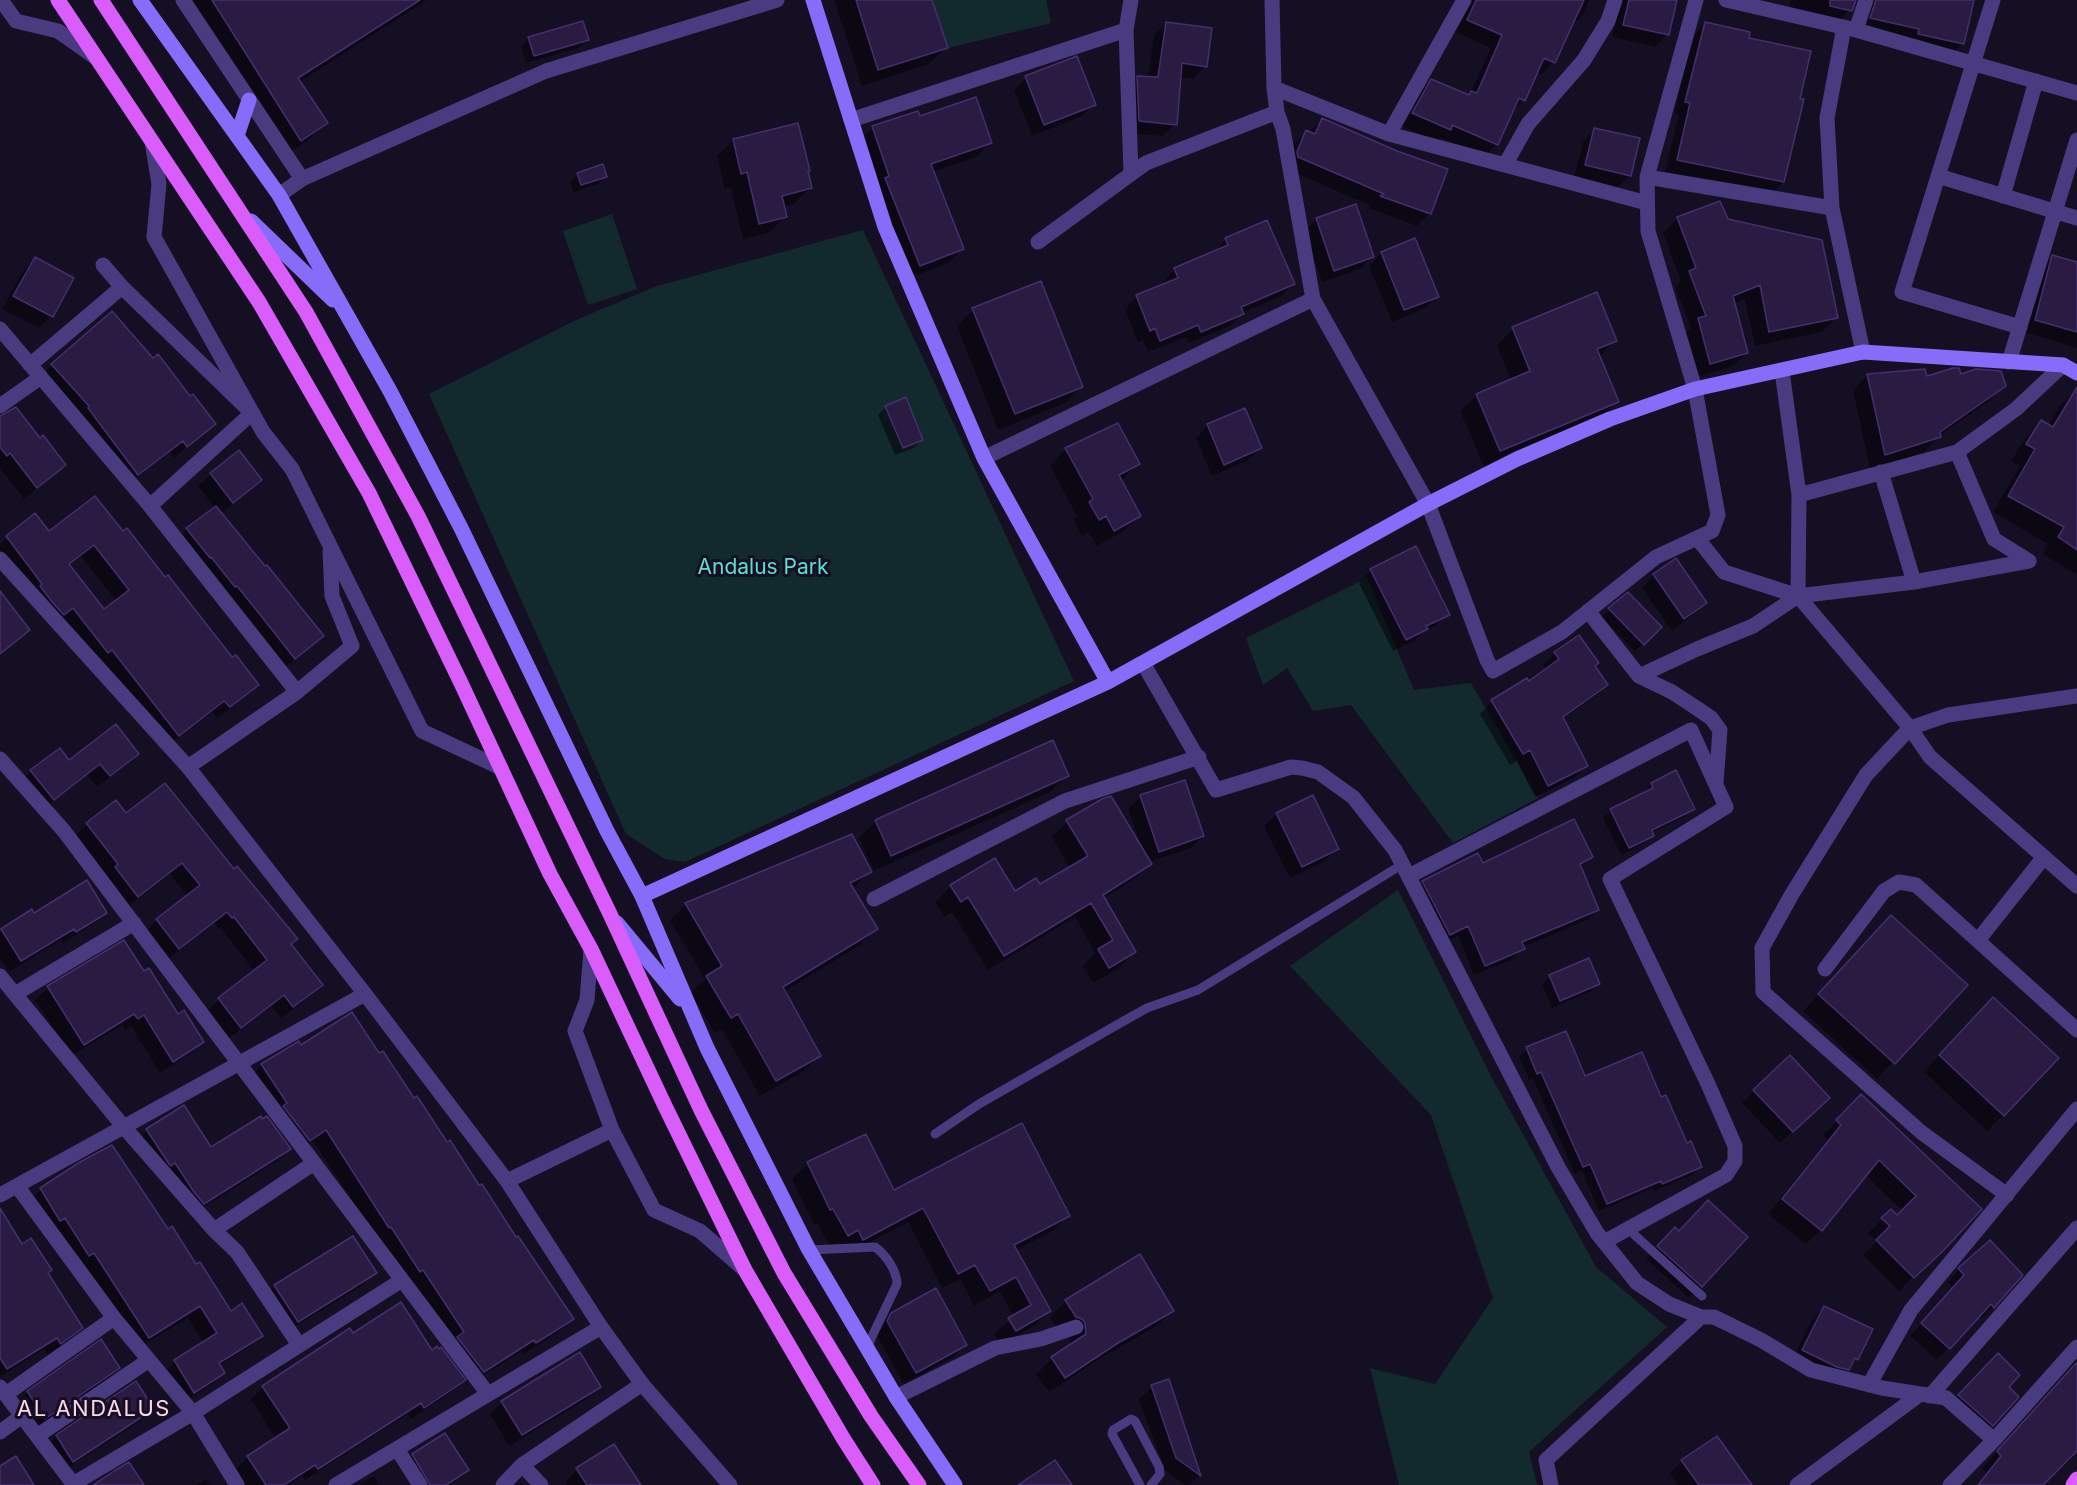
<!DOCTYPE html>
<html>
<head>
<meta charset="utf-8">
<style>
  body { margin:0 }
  canvas { display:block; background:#150f23 }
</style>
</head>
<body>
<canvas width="2077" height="1485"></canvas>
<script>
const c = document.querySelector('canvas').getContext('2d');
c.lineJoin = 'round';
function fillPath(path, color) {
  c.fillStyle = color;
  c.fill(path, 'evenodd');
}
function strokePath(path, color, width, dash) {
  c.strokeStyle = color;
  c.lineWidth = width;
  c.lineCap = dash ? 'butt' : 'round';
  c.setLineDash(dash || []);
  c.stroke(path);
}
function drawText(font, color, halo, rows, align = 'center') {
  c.font = font + ' Inter,sans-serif';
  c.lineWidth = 6;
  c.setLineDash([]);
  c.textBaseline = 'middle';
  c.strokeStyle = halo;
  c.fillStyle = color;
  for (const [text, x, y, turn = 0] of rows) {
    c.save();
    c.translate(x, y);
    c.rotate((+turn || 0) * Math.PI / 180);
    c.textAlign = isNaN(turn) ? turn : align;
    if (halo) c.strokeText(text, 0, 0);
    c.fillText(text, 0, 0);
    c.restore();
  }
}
const green = new Path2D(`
  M932,0H1046L1051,23L948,48Z
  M612,214L637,289L588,305L563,231Z
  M863,230L1074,681L685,862L665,859L626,834L429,394L576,320L657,286Z
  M1367,578L1414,690L1471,683L1538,798L1453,843L1351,705L1313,711L1287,668L1263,685L1246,638Z
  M1398,890L1492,1078L1596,1267L1667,1327L1529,1452L1537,1485H1399L1370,1368L1435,1384L1493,1298L1431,1115L1290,966Z`);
const shadow = new Path2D(`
  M190,0H427L299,82L326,123L310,139L284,156Z
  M834,0H930L946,48L929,64L862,86Z
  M1470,0H1589L1585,12L1573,25L1571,24L1553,62L1541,75L1536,72L1523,100L1511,113L1497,144L1484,157L1441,138L1437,141L1401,126L1419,93L1431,81L1467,96L1471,92L1491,48L1456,32Z
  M1621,0H1675L1667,35L1655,47L1612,37Z
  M1791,0H1975L1972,3L1962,43L1950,56L1859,30L1861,5L1856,2L1838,22L1788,11Z
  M1167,23L1205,66L1193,79L1180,77L1175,124L1163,136L1127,133L1126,89L1138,77L1148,78L1154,35Z
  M1705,23L1747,39L1799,100L1783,182L1771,194L1665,172L1679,115L1674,114L1693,36Z
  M529,38L587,40L579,48L526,63L521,46Z
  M1026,78L1094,104L1082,116L1032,136L1014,90Z
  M919,118L990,142L976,157L932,172L962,249L948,263L905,280L858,142L873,128Z
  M1322,120L1430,213L1417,226L1369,208L1372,206L1286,169L1285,165L1294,144Z
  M1595,129L1630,175L1617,188L1574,178L1583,142Z
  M734,140L806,172L810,188L794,204L783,207L785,217L769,233L743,239L731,188L725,189L717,156Z
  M578,174L606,176L598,184L573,192L570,182Z
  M1719,202L1726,221L1836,318L1822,332L1755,346L1745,299L1733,304L1747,353L1732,367L1696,377L1684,334L1691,328L1675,287L1681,281L1663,233L1677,219Z
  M1317,219L1372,257L1360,269L1322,282L1304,231Z
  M1226,239L1293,284L1281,296L1242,313L1230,326L1189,343L1186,337L1148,352L1143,340L1138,342L1125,309L1137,296L1164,285L1163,282L1175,269L1214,252Z
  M1414,240L1437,296L1425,308L1392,322L1369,266L1381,253Z
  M2052,257L2077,264V348L2024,332L2040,269Z
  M35,259L72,279L51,316L39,328L2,309L23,271Z
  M973,310L1081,387L1065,403L998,430L957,326Z
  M1513,329L1615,340L1599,357L1617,401L1601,418L1484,467L1460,411L1477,395L1511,381L1497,345Z
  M52,365L190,398L214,424L174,458L170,452L125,486L40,377Z
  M1867,376L1926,378L1960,376L2004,385L1989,401L1939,436L1924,452L1870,469L1853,391Z
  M2077,389V575L2043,554L2048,544L1993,512L2020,466L2011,461L2025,439L2041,422L2048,426L2060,406Z
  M886,407L921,440L914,448L895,455L878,415Z
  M0,417L40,440L64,465L24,499L0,468Z
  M1208,425L1260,448L1248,460L1212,476L1196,438Z
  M1066,449L1138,464L1121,481L1139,516L1122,532L1097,546L1089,532L1082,536L1073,519L1077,516L1050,466Z
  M239,453L260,480L248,492L220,514L322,636L282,670L175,542L187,529L215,508L198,486L211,474Z
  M35,516L49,533L123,534L165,579L232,659L257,685L245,697L217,718L212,712L166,747L0,556V544ZM81,556L116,601L104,611L68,565Z
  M1371,570L1448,614L1435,626L1421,634L1414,641L1393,651L1359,583Z
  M1654,575L1705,603L1693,615L1672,631L1642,588Z
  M1628,594L1660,627L1635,651L1601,617Z
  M1555,653L1594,667L1606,685L1594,697L1563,719L1586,766L1574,778L1535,797L1517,761L1510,765L1480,714L1492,701L1528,683L1546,670L1543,665Z
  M137,754L125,766L97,787L87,775L41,811L19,783L31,771L69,762Z
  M1067,776L1050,792L874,871L859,838L876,821Z
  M1651,784L1693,808L1685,816L1652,833L1653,835L1645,843L1621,855L1603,818L1611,811L1645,794L1644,792Z
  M1141,796L1203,836L1191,848L1149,862L1150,864L1134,879L1103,899L1135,952L1119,968L1093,983L1083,966L1095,953L1075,917L988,970L952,912L944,917L935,902L951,886L1014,893L1039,886L1070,868L1052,837L1067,822L1141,846L1128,809Z
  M1277,814L1337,849L1325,861L1290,878L1264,826Z
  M125,816L289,945L321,985L309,997L281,1018L271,1006L228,1039L206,1012L219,999L255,972L221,928L219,929L214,923L167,960L145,932L157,920L187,897L170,874L126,908L75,836L87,824Z
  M1591,857L1580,868L1598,909L1587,920L1523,947L1513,959L1474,975L1458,936L1439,945L1412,892L1423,882L1482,865Z
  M870,872L852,889L876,929L860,945L783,992L819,1056L804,1071L760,1096L722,1029L715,1033L691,993L705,979L670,920L686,904Z
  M32,912L34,915L106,912L93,924L63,943L61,940L9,972L0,959V932Z
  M1875,933L1966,985L1877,1079L1803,1011Z
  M124,942L143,973L177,1016L202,1042L190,1054L160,1073L131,1026L125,1030L122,1025L71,1056L35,1000L48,988Z
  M1550,976L1598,984L1590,992L1552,1008L1542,984Z
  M1977,1015L2003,1115L1987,1131L1924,1072Z
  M301,1047L379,1055L479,1187L572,1319L560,1331L524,1354L522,1351L471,1383L407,1283L313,1141L297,1152L250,1077L262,1065Z
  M1527,1049L1585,1078L1661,1099L1686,1145L1700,1167L1692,1175L1654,1191L1653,1188L1599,1211L1582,1171L1575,1174L1533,1079L1529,1080L1519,1057Z
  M1754,1091L1816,1110L1780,1143L1742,1103Z
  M1861,1097L1980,1209L1899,1291L1863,1255L1877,1241L1868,1233L1891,1211L1897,1217L1903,1211L1865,1175L1821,1230L1806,1244L1768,1214L1828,1140L1823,1135Z
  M147,1130L211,1149H289L277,1161L191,1215L135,1143Z
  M808,1164L893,1192L1069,1215L1053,1231L1016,1250L1049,1311L1034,1326L1000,1345L994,1334L1014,1317L1000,1291L974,1306L960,1279L942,1288L908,1222L847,1254L842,1245L832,1250L817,1223L814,1225L792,1179Z
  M41,1190L168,1231L230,1313L261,1335L248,1348L219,1366L223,1373L211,1385L181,1404L162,1374L175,1362L204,1343L188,1318L136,1349L29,1202Z
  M0,1210L22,1246L46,1273L81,1328L69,1340L48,1355L44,1349L0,1377Z
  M1663,1241L1701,1286L1689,1298L1646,1259Z
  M1959,1270L1993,1307L1981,1319L1979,1316L1937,1360L1910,1336L1953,1288L1947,1282Z
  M375,1273L363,1285L285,1333L263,1298L275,1286Z
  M1066,1301L1172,1310L1157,1326L1101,1358L1049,1392L1036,1374L1052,1359L1071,1346L1070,1339L1066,1334L1060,1333L1050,1317Z
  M1824,1307L1857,1359L1835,1381L1791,1362L1812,1320Z
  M892,1314L966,1344L953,1357L904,1384L876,1334L879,1327Z
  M353,1335L432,1352L464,1380L451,1392L411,1419L408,1414L305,1480L302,1476L288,1485H246L236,1469L248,1457L276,1439L251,1399L263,1387Z
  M2077,1353V1453L2064,1467L2061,1465L2041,1485H1977L1987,1473L1982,1468L2069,1371L2072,1365L2071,1360Z
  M1985,1367L2017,1397L1980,1437L1947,1408Z
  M118,1368L106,1380L32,1430L16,1404L28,1392Z
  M1168,1381L1199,1475L1189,1485H1185L1165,1470L1139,1399L1152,1387Z
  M135,1383L152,1409L140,1421L60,1473L44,1449L56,1436Z
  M599,1386L587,1399L509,1446L490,1414L502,1402Z
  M413,1455L467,1470L450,1485H412L401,1467Z
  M1682,1461L1750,1485H1678L1670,1473Z
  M577,1469L632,1485H567L565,1482Z
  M374,1476L380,1485H358Z
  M206,1479L211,1485H196Z`);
const building = new Path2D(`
  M212,0H420L298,78L328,123L301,141Z
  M856,0H932L948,48L878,70Z
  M1476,0H1584L1555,63L1544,58L1525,101L1519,98L1498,145L1452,125L1451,130L1412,113L1431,79L1469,95L1471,91L1477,93L1502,35L1467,20Z
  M1629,0H1677L1669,35L1623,25Z
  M1830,0H1856L1852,11L1830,6Z
  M1876,0H1974L1964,44L1918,34L1919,29L1870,18Z
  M583,21L589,40L534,56L528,37Z
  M1166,22L1212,28L1207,67L1182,63L1177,125L1139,121L1137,76L1158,77Z
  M1705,22L1750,32L1749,38L1811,51L1800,99H1804L1784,182L1677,160L1690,103L1685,102Z
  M1077,56L1096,105L1044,125L1025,76Z
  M976,97L992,143L931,164L964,249L920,266L885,178L889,176L872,126L918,111L920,116Z
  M1322,118L1397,151L1448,169L1431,214L1380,196L1384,194L1298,157L1297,152L1306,130L1315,134Z
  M798,123L810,171H808L812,188L782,196L787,217L759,224L747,172L741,174L733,139Z
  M1594,128L1640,138L1631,176L1585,165Z
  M603,164L607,177L581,185L577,173Z
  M1720,201L1728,219L1822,240L1838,318L1769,332L1760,285L1733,296L1748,353L1710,364L1698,318L1706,316L1689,271L1696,268L1677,217Z
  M1356,204L1374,257L1334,271L1316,218Z
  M1267,220L1295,284L1241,307L1244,314L1201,332L1198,325L1160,341L1155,328L1150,331L1136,295L1178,278L1174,268L1228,245L1225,238Z
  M1415,238L1439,297L1404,310L1381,252Z
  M2052,255L2077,262V332L2035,320Z
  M35,257L74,278L53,317L13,296Z
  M1041,281L1083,387L1015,414L972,308Z
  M1597,292L1617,341L1597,349L1619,402L1500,451L1476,394L1530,371L1512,327Z
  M112,311L153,358L158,354L190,396L193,394L216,424L187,447L183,441L138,475L88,408L89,406L51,364Z
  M1953,368H1959L1961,374L1976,369L2001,371L2006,386L1940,432L1941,437L1885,455L1867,374L1925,369L1927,376Z
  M2077,387V550L2058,537L2064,527L2008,496L2035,449L2026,444L2041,420L2053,427Z
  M906,397L923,440L903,448L885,406Z
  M16,407L40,438L43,435L66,465L37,488L10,453L7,456L0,447V416Z
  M1245,408L1262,448L1224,465L1207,424Z
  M1118,423L1140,464L1119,475L1141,516L1114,531L1106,516L1099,520L1089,502L1093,499L1065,448Z
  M239,450L262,480L233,503L210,473Z
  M95,496L123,531L127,528L165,577L168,575L232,657L236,655L259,685L230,707L224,701L179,736L112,650L108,653L73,608L64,615L53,603L40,586L42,584L6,536L35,513L49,531ZM94,545L129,590L104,609L69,564Z
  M216,506L265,566L267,565L324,636L295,659L262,617L237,586L235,587L211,557L210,558L186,528Z
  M1416,546L1450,615L1426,626L1428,629L1406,640L1370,569Z
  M1676,558L1707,603L1684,619L1653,574Z
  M0,591L30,630L0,654Z
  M1628,592L1662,627L1644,645L1608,608Z
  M1579,635L1599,663L1595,666L1608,685L1563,717L1588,766L1548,786L1530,750L1523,754L1491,700L1527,678L1529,681L1559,659L1554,652Z
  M116,724L139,754L110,776L100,764L54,800L30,770L60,748L69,760Z
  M1053,740L1069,776L891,856L875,820Z
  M1676,770L1695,809L1652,830L1654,836L1629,848L1610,809L1653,788L1651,783Z
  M1185,780L1204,836L1159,852L1140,795Z
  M165,783L234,869L237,866L298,939L291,944L323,985L293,1007L284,995L241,1028L218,998L267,960L234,917L232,918L227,912L179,949L156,919L200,885L182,863L138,897L115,867L118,864L86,823L116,800L126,813Z
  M1313,795L1339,849L1302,867L1276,813Z
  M1111,796L1152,864L1103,895L1136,952L1109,968L1098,949L1113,940L1091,903L1004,956L968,897L961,902L950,885L995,858L1015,891L1036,878L1040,884L1088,856L1066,820L1102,799Z
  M1574,819L1593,857L1580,864L1599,910L1522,942L1525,949L1485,966L1468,926L1450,935L1422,881L1478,853L1483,863Z
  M852,834L872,872L850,883L878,929L783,987L821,1056L776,1081L738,1014L731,1018L706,976L722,966L685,903Z
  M87,880L107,913L76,932L74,929L21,961L1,929L32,909L34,913Z
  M1891,915L1968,985L1895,1064L1818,994Z
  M124,940L144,971L149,968L178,1014L184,1010L204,1042L173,1062L144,1015L138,1019L134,1014L84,1045L47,986Z
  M1589,958L1600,984L1560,1001L1549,975Z
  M1993,997L2059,1058L2004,1116L1939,1055Z
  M352,1012L379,1053L383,1051L414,1098L417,1096L447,1142L450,1140L479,1185L482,1184L516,1237L518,1236L574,1319L536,1343L534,1340L484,1372L457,1337L464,1332L423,1270L420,1272L391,1227L389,1228L326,1130L310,1141L283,1106L287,1103L261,1064L299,1041L301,1045Z
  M1566,1031L1585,1076L1642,1052L1661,1097L1666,1095L1687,1143L1691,1141L1702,1167L1662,1184L1661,1181L1607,1204L1590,1164L1583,1167L1541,1072L1537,1074L1526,1047Z
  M1790,1055L1830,1098L1793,1132L1753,1090Z
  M1861,1094L1982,1209L1943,1251L1914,1278L1876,1240L1890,1226L1881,1218L1891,1209L1897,1215L1916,1196L1879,1160L1822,1231L1782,1199L1841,1125L1836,1120Z
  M184,1105L211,1147L261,1116L262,1119L267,1116L291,1149L204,1204L194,1192L175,1163L171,1166L169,1164L146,1129Z
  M1022,1123L1070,1216L1014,1245L1051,1311L1016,1331L1008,1318L1031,1305L1016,1277L990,1291L975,1265L958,1274L923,1208L863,1240L858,1230L848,1236L833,1209L830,1210L807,1162L866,1134L894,1190Z
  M112,1145L168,1229L172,1226L196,1264L200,1262L231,1311L242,1303L263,1336L219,1363L225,1373L194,1393L174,1360L217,1333L200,1306L149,1338L94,1253L89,1256L65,1218L60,1221L40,1188L80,1162Z
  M1708,1200L1748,1237L1702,1287L1657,1246L1675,1227L1679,1231Z
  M0,1208L22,1244L31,1238L52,1270L48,1273L83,1328L61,1344L57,1338L7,1369L0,1358Z
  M353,1236L377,1273L298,1322L274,1285Z
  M1990,1240L2023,1275L1994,1308L1991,1304L1950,1349L1921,1323L1964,1275L1958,1268Z
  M1140,1254L1174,1311L1118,1343L1065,1378L1051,1357L1086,1334L1085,1323L1082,1319L1076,1317L1065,1300Z
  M936,1288L967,1345L916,1373L887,1321L891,1313Z
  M401,1302L432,1350L437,1346L439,1349L441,1347L466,1380L424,1408L421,1403L318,1469L315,1465L284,1485H266L247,1456L290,1428L262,1386L350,1328L353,1333Z
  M1824,1306L1873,1329L1858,1360L1855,1358L1849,1370L1837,1367L1802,1350Z
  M101,1339L120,1368L45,1419L27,1391Z
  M580,1352L601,1387L522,1435L501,1401Z
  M1998,1353L2020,1375L2009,1387L2019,1397L1993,1426L1958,1395Z
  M2077,1362V1451L2043,1485H1978L2001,1456L1997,1451Z
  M1169,1379L1201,1476L1176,1458L1151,1385Z
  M136,1381L154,1409L73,1462L56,1435Z
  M445,1433L469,1470L446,1485H430L412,1454Z
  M1717,1436L1752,1485H1699L1681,1460Z
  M614,1444L641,1485H587L576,1468Z
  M16,1456L34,1485H0V1466Z
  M1055,1460L1072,1485H1018Z
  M129,1462L144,1485H93L114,1471Z`);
const lane = new Path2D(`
  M935,1134L979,1104L1122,1022L1147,1008L1198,990L1403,864
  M1628,1229L1702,1296
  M809,1250L875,1247C886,1255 897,1271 897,1284L867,1347
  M1140,1485L1112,1434L1113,1430L1131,1419L1135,1421L1159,1467L1160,1474L1151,1485`);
const street = new Path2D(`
  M1,0L16,21L58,31L95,57
  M183,0L302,179
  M1272,0L1274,88L1277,112L1283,129L1313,299L1428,504L1487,660L1493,671L1562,632L1656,557L1712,531L1718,515L1695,389L1648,231L1647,177L1696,0
  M1726,0L1856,30L2077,93
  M1993,0L1902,292L2020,327
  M1844,27L1827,118L1832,208L1863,352
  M1856,30L1866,0
  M1274,88L1389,134L1647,203
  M851,120L1126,30
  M1389,134L1464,0
  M152,142L159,184L154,237L263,432L292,469L422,731L501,768
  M1505,165L1528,124L1584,60L1608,21L1615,0
  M1131,173L1126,30L1131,0
  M1938,176L2077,218
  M1647,177L1832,208
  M279,195L302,179L546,71L777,0
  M2003,196L2036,81
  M1038,242L1146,163L1277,112
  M103,265L122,287L252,413L150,506
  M0,329L150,506L297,692
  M2009,362L2077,140
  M30,365L122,287
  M1782,371L1799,495L1798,596L1910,728L1930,757L2077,886
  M0,406L41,377
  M1957,452L1994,539L2029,561
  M984,458L1313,299
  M1881,472L1914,582
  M1799,495L1957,452L2016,409L2063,365
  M0,559L188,767L365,994L507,1181L601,1327L642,1384L730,1485
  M1798,596L1914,582L2029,561
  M1588,611L1639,676L1672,692L1698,709L1711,718L1720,730L1716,783
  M1143,663L1216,790L1291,767L1302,768L1318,772L1353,797L1395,850L1558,1167L1597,1233L1637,1283L1669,1304L1701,1317H1714L1761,1340L1811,1370L1882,1388L1946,1398L1994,1440
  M1639,676L1697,649L1753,626L1798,596L1724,572L1697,538
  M0,759L64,831L488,1394
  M188,767L297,692L352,646L332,596L330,551
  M1409,876L1691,730L1726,807L1610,879L1708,1084L1735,1146V1161L1726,1175L1604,1242
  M874,899L1065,801L1199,757
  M1979,939L2044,857
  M591,949L587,1000L575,1031L612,1130L654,1210L700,1231L745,1270
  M1825,969L1884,891L1899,882L1916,885L2077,1030
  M0,976L123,1126L214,1230L237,1252L299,1345
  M15,994L134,923
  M507,1181L612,1130
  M17,1186L114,1318L193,1413L237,1485
  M0,1195L365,994
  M2007,1195L1921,1132L1763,992L1762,948L1792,894L1866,775L1910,728L1948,715L2077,696
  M214,1230L314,1163
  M1869,1385L1911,1310L2077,1109
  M0,1387L74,1485
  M6,1394L114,1318
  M1930,1396L2077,1228
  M896,1397L995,1348L1041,1339L1076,1327
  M0,1432L22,1416
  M37,1436L149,1360
  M397,1449L420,1485
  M522,1465L541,1485
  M73,1484L193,1413L402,1280
  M336,1485L601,1327
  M503,1485L522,1465L642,1384
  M1551,1485L1546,1460L1701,1317
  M1797,1485L1919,1395
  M1950,1485L1994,1440L2077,1347`);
const secondary = new Path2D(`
  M140,0L279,195L390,391L461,528L607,831L642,896L707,1048L809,1250L896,1397L955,1485
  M813,0L885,227L984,458L1108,682
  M237,136L249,100
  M251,221L333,300
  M642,896L1108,682L1428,504L1517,459L1610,419L1695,389L1863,352L2063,365L2077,373
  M617,923L680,999`);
const primary = new Path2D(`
  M58,0L259,302L369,493L461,683L550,874L591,949L665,1106L745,1270L843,1438L873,1485
  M101,0L306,312L418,516L610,914L701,1110L784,1273L871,1416L919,1485
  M2073,1485L2077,1479`);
const parkNames = [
  ["Andalus Park",763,568]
];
const neighbourhoodNames = [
  ["AL ANDALUS",94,1409]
];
fillPath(green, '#12292d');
fillPath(shadow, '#0007');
fillPath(building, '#2a1b43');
strokePath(building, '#452e6e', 1.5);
strokePath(lane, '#493b80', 9);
strokePath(street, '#493b80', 15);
strokePath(secondary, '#876cfa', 15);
strokePath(primary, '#d95dfa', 15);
drawText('21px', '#60dbd1', '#150f23', parkNames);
c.letterSpacing = '1.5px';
drawText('22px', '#fed4e8', '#150f23', neighbourhoodNames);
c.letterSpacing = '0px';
</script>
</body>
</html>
